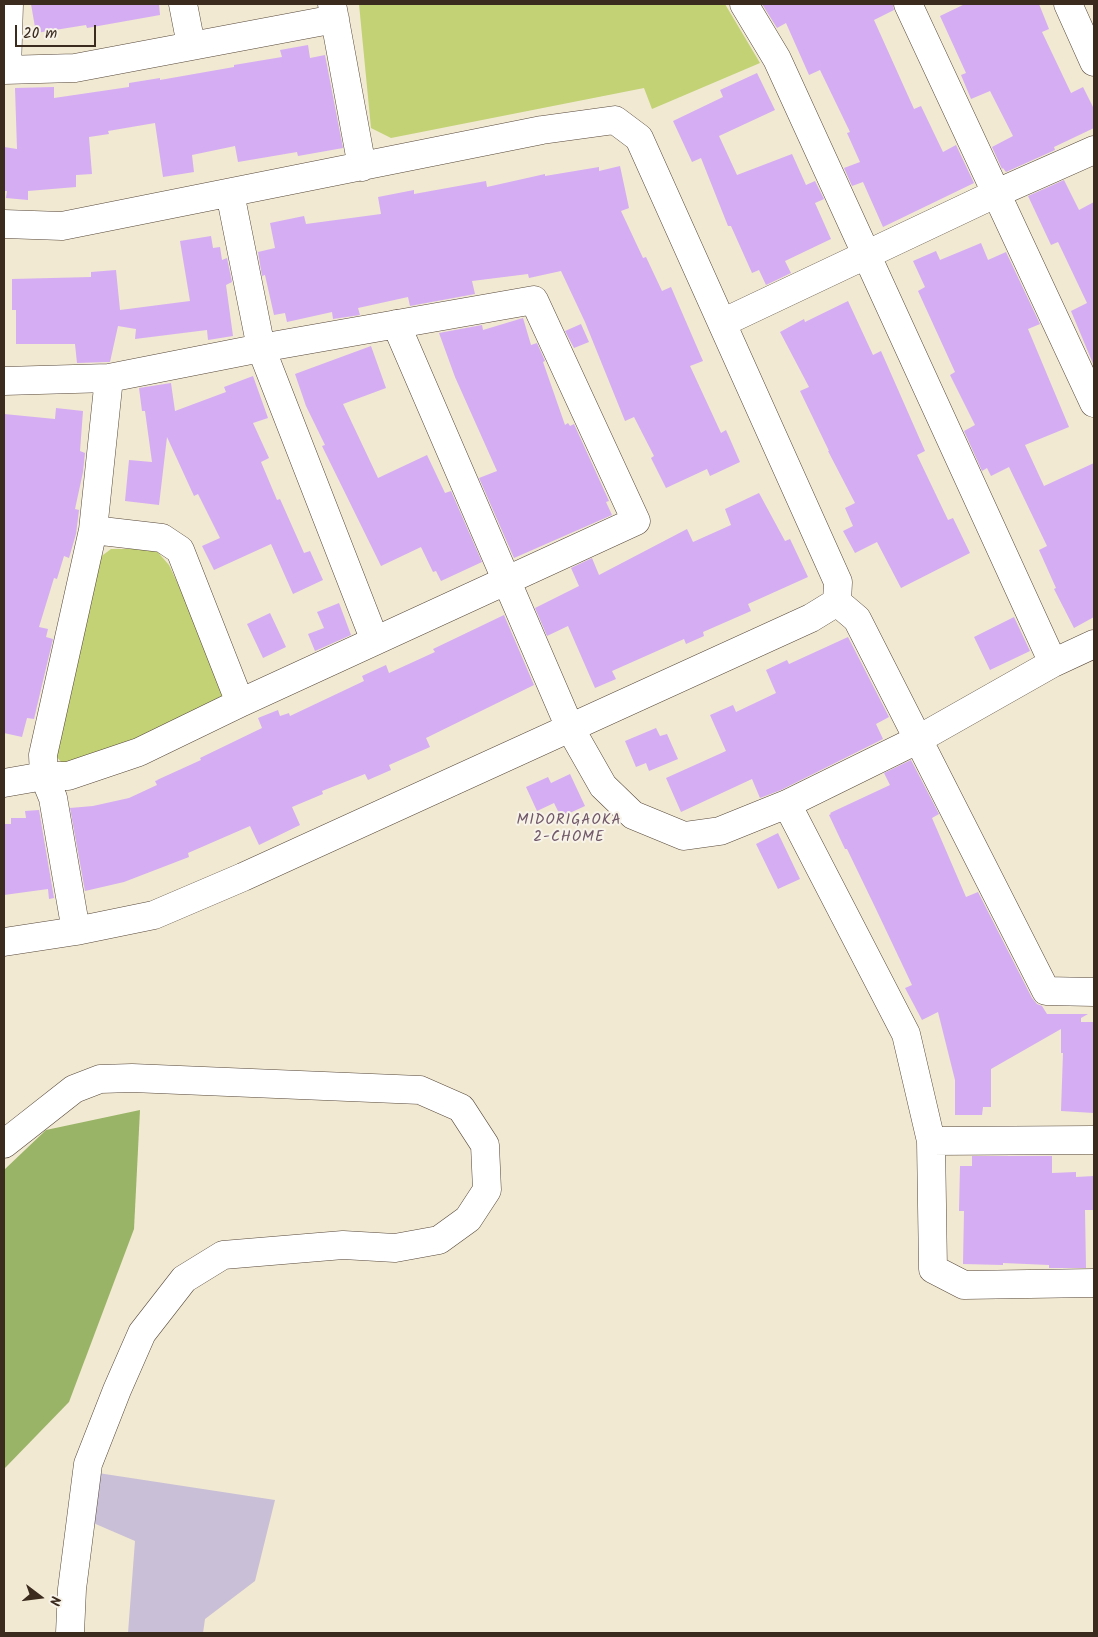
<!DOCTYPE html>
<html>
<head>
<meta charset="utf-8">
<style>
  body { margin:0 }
  #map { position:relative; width:1098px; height:1637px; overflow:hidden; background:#f1e9d2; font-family:Kalam,sans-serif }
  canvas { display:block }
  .frame { position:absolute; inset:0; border:5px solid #3b2a1e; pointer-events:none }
  .north { position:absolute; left:15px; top:1572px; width:50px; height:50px; -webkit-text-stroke:4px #f7f3e8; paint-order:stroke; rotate:105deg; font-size:14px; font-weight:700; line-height:20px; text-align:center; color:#3b2a1e }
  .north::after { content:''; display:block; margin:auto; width:18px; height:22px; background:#3b2a1e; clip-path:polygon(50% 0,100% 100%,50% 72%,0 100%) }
  .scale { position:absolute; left:15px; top:25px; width:81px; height:22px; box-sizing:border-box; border:2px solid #3b2a1e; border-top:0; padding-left:6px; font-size:15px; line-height:18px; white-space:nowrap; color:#3b2a1e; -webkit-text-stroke:4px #f7f3e8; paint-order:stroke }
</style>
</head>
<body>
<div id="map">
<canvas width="1098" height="1637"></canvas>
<div class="frame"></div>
<div class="north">N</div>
<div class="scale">20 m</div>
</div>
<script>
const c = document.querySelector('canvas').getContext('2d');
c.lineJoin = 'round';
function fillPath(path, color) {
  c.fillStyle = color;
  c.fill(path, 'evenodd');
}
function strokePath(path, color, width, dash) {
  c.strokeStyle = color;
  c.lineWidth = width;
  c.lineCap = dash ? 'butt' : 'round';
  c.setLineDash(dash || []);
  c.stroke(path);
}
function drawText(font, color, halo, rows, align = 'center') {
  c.font = font + ' Kalam,sans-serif';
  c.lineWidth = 4;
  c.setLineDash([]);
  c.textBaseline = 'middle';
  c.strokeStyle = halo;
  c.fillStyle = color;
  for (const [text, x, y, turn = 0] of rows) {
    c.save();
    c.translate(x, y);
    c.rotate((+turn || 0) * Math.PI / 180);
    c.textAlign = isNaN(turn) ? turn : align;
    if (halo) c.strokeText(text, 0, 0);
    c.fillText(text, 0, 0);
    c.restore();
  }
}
const industrial = new Path2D(`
  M98,1473L275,1500L255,1581L205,1619L203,1633H128L135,1541L91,1522Z`);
const green = new Path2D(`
  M359,4H725L760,63L652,109L644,88L391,138L371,128Z
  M111,549H155L169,565L226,686L223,700L125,746L64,765L54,754L99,558Z`);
const forest = new Path2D(`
  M140,1110L134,1229L69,1402L4,1469V1170L46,1130Z`);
const building = new Path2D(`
  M31,4H159L160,15L87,28L86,25L36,33Z
  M762,4H893L894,10L874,20L914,109L921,106L943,152L956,145L974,183L883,227L863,182L852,186L844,168L860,162L847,133L850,132L820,70L809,75L786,23L777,28Z
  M965,4H1039L1049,29L1042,32L1071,93L1083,87L1094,109V128L1054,147L1055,150L1006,172L1003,168L1002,169L992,147L1013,136L990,91L971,99L961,75L966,73L940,16Z
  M308,45L310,58L325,55L343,148L298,156L297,152L238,162L235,146L192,155L194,172L163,177L155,123L108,131L109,134L89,137L92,174L76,175V187L28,191V200L6,198L7,191H4V147L17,149L15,88L54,87V98L129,87V83L160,78V80L234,67V65L282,57L280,50Z
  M757,73L775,110L719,136L737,175L792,154L806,185L815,181L824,199L815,203L831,239L785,261L791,273L766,285L759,270L752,273L731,226H728L701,158L692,162L673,121L723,97L720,90Z
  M620,166L629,208L621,211L643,258L646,257L662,291L671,287L703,361L690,366L721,433L726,430L740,462L710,476L707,469L666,488L651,458L654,456L634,417L625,421L585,322L561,271L529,278L528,274L472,281L475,294L410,306L408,297L358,308L360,315L333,319L332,312L287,322L285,313L274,315L265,275L262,276L258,252L275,248L270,223L304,216L306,224L381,214L378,197L414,190V194L486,181L487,187L545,174V176L599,167V171Z
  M1064,180L1079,210L1094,202V366L1071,311L1087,303L1058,242L1051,245L1028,196Z
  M211,236L213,248L220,247L222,260L227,258L232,282L226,285L233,336L208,340L207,330L135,339L136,329L118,326L110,362H107L77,363L75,344H16V310H12V279L91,277V272L116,270L120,310L190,301L180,241Z
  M981,243L988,260L1006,252L1040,324L1028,329L1069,427L1025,445L1044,486L1094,463V617L1074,628L1054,589L1056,588L1039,550L1047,546L1009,467L991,476L987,468L982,471L964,431L975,425L950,375L955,372L918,291L925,287L913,261L936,251L940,260Z
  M848,301L873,355L881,351L925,451L917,455L948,520L953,518L970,553L901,588L877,542L855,553L843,531L853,526L845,508L855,503L828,451H829L800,391L809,387L780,332L804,319L805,322Z
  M523,318L531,345L537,343L545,361L543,362L565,425L568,423L570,426L574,424L609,501L606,502L612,515L514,558L479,478L497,471L455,377L439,333L482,325L483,330Z
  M581,324L589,342L574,348L565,331Z
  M371,346L386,388L343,404L378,478L427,455L445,493L451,491L482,562L441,581L436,571L433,572L421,547L381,566L322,446L325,445L306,406L295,374Z
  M253,376L268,418L253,423L269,458L261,462L277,500L280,499L304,553L310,551L323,580L293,594L271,544L214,570L202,546L220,538L198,494L194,496L167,437L159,505L125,501L129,460L152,462L145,411H142L139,388L171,383L175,411L226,392L224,387Z
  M56,408L83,411L80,451L85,453L83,472L75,509L79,510L76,534L69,558L64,556L57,579L54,578L39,627L48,629L46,637L53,639L42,685L34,719L27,718L22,737L4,733V414L55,419Z
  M759,493L785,541L790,539L808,577L748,604L751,611L703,632L704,636L686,644L684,639L612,671L616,679L595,688L568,626L547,636L535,608L579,586L571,568L592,558L599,575L687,529L693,542L731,525L725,509Z
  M339,603L351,635L315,651L308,634L324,628L317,612Z
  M270,613L286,647L263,658L247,624Z
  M504,615L534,685L426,738L430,747L389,765L391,770L368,780L365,774L322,791L323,794L292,807L300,825L259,845L250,826L188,853L189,857L124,882L85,891L70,808L93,806L129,798L157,785L155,781L158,780H157L201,760L200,758L262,728L258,718L278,710L280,716L289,713L290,716L364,681L362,676L386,665L389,673L435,652L433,649Z
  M1014,617L1030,651L990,670L974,637Z
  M848,637L889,717L876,724L883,739L781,790L760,798L752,779L681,812L666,778L726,751L710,715L733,705L736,712L776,693L766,670L787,660L789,664Z
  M656,728L660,736L667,734L678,759L649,771L646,763L636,767L625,741Z
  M911,760L939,814L932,818L966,897L978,892L1032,998L1037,1004L1042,1006L1047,1014H1088L1081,1018V1022H1094V1113L1061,1111L1063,1053H1061V1029L991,1069V1107H983L982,1115H955V1080L938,1012L922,1020L905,988L912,985L875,907L847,849H845L829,815L831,814L830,813L890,785L884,773Z
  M570,774L585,806L561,817L554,803L537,811L526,787L548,777L551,783Z
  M39,810L54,898L49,899L48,889L4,895V824H11V818H26L25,811Z
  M778,833L800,879L778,889L756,844Z
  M972,1156H1052V1173L1076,1172V1177L1094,1176V1210H1085L1086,1268H1049V1265L1003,1263V1265L963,1264L964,1211H959L960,1166H972Z`);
const minor = new Path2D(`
  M183,4L191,45
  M332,4L362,167
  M744,4L777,59L1053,663
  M908,4L1094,403
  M1068,4L1094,62
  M4,70L75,68L335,19
  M7,70L9,4
  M230,193L261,348L375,641
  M4,224L62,226L542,130L615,120L639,138L838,582L837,602L811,618L243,877L154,915L76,931L4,942
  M722,323L997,193L1094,150
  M396,324L570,728L603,786L633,815L684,836L720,831L787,804L917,740L1053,663L1094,644
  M4,381L109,378L261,348L534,300L636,521L240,703L139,752L68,776H44L4,783
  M93,530L162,538L180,550L240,703
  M837,602L857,619L1046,991L1094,992
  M787,804L906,1034L931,1141L933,1269L964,1285L1094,1283
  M76,931L53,798L44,776L43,755L93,530L109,378
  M931,1141L1094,1140
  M4,1144L74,1089L100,1079L132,1078L420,1090L461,1108L485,1145L487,1190L468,1219L439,1240L395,1248L343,1245L223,1255L184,1279L142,1333L117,1390L88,1464L72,1589L70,1633`);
const neighbourhoodNames = [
  ["MIDORIGAOKA",569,821],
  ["2-CHOME",569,838]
];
fillPath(industrial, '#c9bfd7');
fillPath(green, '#c2d275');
fillPath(forest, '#99b466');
fillPath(building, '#d5adf3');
strokePath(minor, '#564739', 29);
strokePath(minor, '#fff', 28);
c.letterSpacing = '1px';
drawText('15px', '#715869', '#f7f3e8', neighbourhoodNames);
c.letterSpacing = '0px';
</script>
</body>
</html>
